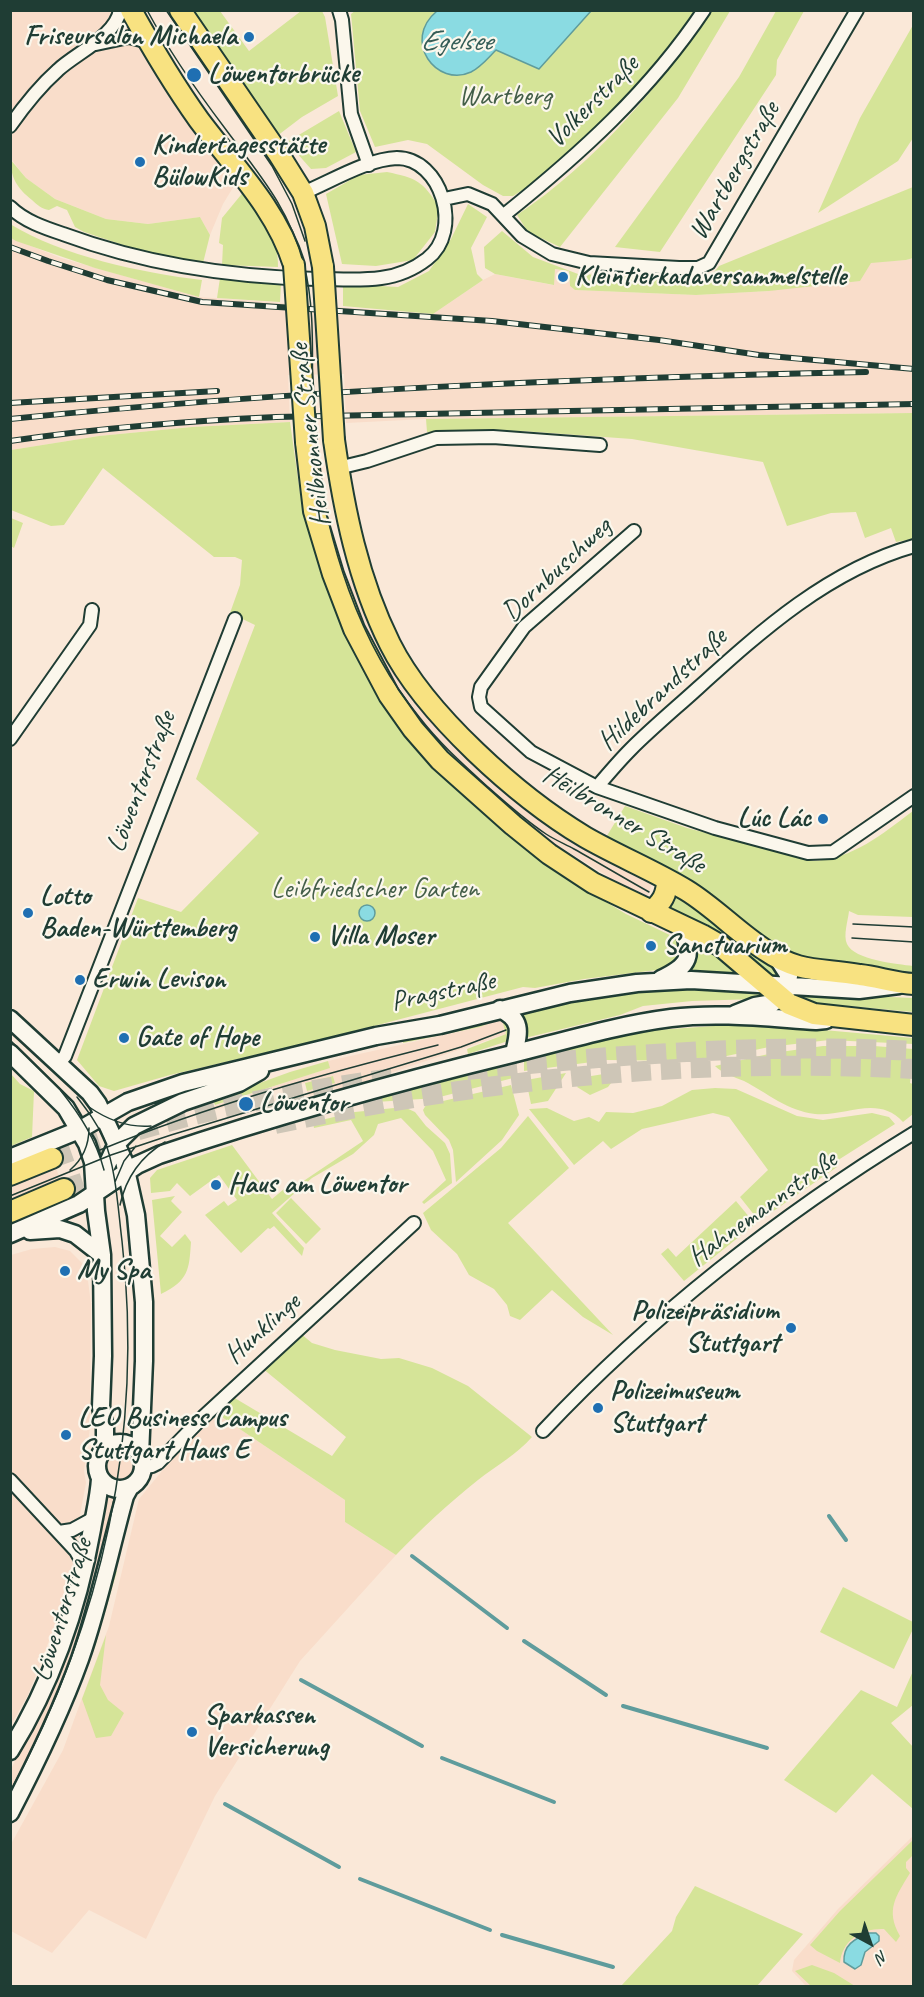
<!DOCTYPE html>
<html>
<head>
<meta charset="utf-8">
<style>
  body { margin:0 }
  #map { position:relative; width:924px; height:1997px; overflow:hidden; background:#fae8d8; font-family:Caveat,sans-serif }
  canvas { display:block }
  .frame { position:absolute; inset:0; border:12px solid #1f3d34; pointer-events:none }
  .north { position:absolute; left:840px; top:1913px; width:60px; height:60px; -webkit-text-stroke:4px #fbf7ec; paint-order:stroke; rotate:140deg; font-size:16px; font-weight:700; line-height:24px; text-align:center; color:#1f3d34 }
  .north::after { content:''; display:block; margin:auto; width:21px; height:27px; background:#1f3d34; clip-path:polygon(50% 0,100% 100%,50% 72%,0 100%) }
</style>
</head>
<body>
<div id="map">
<canvas width="924" height="1997"></canvas>
<div class="frame"></div>
<div class="north">N</div>
</div>
<script>
const c = document.querySelector('canvas').getContext('2d');
c.lineJoin = 'round';
function fillPath(path, color) {
  c.fillStyle = color;
  c.fill(path, 'evenodd');
}
function strokePath(path, color, width, dash) {
  c.strokeStyle = color;
  c.lineWidth = width;
  c.lineCap = dash ? 'butt' : 'round';
  c.setLineDash(dash || []);
  c.stroke(path);
}
function drawText(font, color, halo, rows, align = 'center') {
  c.font = font + ' Caveat,sans-serif';
  c.lineWidth = 4.5;
  c.setLineDash([]);
  c.textBaseline = 'middle';
  c.strokeStyle = halo;
  c.fillStyle = color;
  for (const [text, x, y, turn = 0] of rows) {
    c.save();
    c.translate(x, y);
    c.rotate((+turn || 0) * Math.PI / 180);
    c.textAlign = isNaN(turn) ? turn : align;
    if (halo) c.strokeText(text, 0, 0);
    c.fillText(text, 0, 0);
    c.restore();
  }
}
const built = new Path2D(`
  M10,11H123L237,181L223,204L210,235L200,217L148,224L106,219L55,199L26,178L11,159Z
  M11,238L61,258L199,297L433,314L483,280L495,274L553,285L555,269L569,271L570,286L575,290L696,295L769,291L871,262L906,260L913,258V413L426,419L346,423L344,374L288,375L290,422L192,427L99,436L11,450Z
  M356,575L429,710L653,882L648,895L645,896L609,877L544,837L508,810L461,770L393,691L342,583Z
  M500,1019L502,1020L506,1034L337,1091L336,1088L309,1096L307,1091L335,1083L333,1076L279,1089L206,1113L205,1109L329,1068L328,1061L480,1027Z
  M55,1165L61,1182L11,1204L10,1184Z
  M55,1247L70,1251L82,1263L87,1273L91,1304L90,1428L84,1471L86,1483L80,1515L74,1560L52,1633L28,1695L11,1725V1255L32,1249Z
  M216,1413L345,1500V1522L396,1555L300,1661L215,1796L146,1939L89,1910L52,1953L11,1931V1844L63,1750L78,1709L109,1626L139,1499L180,1449Z
  M106 1467a14 14 0 1 1 28 0a14 14 0 1 1-28 0Z
  M104,1490L109,1493L121,1495L73,1667L11,1803V1769L43,1705Z
  M913,1836V1986H806L792,1971L794,1960L838,1909Z`);
const green = new Path2D(`
  M356,10L694,11L672,43L625,102L545,176L513,196H503L483,185L427,144L408,140L375,147L360,111L351,14Z
  M189,11H220L249,51L301,11H322L325,17L338,96L302,117L277,136Z
  M711,11H730L678,98L560,247L528,232L517,215C596,162 658,88 711,11Z
  M776,11H804L777,60L776,75L660,252L615,247L739,77Z
  M913,25V138L898,161L818,213L860,118Z
  M339,111L356,152L326,168L311,169L287,142Z
  M10,159L26,178L55,199L106,219L148,224L200,217L210,235L203,263L144,252L84,232L75,227L67,210L57,206L49,210C42,209 37,205 32,200C17,188 11,178 10,159Z
  M387,172C416,178 423,181 439,207L435,232L413,260L376,266L342,264L326,194L359,175Z
  M913,187V258L906,260L871,263L860,281L769,291L696,295L575,290L570,286L569,271L555,269L554,285L495,274L485,268L484,247L502,231L533,257L578,274L708,280L719,266Z
  M245,190C262,213 279,238 278,267L222,265L223,245L219,243L222,218Z
  M468,204L487,217L471,248L477,274L483,280L433,314L343,306V284L398,287L429,271L451,239Z
  M10,224C62,256 142,273 202,280L199,297L95,268L16,241L11,238Z
  M220,278L281,284L280,302L217,298Z
  M913,413V539L896,542L891,528L865,538L856,512L831,513L787,526L763,462L632,439L522,431L427,432L426,419Z
  M290,422L303,514L324,577L347,637L380,700L404,734L435,769L485,815L576,884L626,914L676,938L680,943L681,959L665,969L584,979L535,988L523,987L328,1038L170,1075L114,1091L99,1086L77,1060L138,898L181,912L259,833L196,779L255,625L230,613L240,585L242,560L235,557H214L103,468L64,525L51,526L11,510V450L99,436L192,427Z
  M11,518L23,523L14,548L11,546Z
  M625,806L687,828L813,861C853,859 882,834 913,811V917L858,915L849,911C848,921 843,935 847,944C854,960 898,964 913,966V972L802,961L772,945L751,926L716,900L605,839Z
  M675,893L767,961L778,978L773,979L725,938L696,920L669,908L667,906Z
  M693,941L720,958L739,974V976L689,973L697,958Z
  M696,988L757,991L763,997L757,999L692,1001L643,1006L620,1015L525,1038L519,1011C577,996 636,991 696,988Z
  M798,993L913,998V1012L814,1003L798,997Z
  M499,1016L510,1023V1039L508,1041L468,1054L467,1049L506,1034L502,1020H498L480,1027L403,1043V1041Z
  M728,1025L790,1027L913,1038V1044L829,1040L769,1047L703,1061L607,1060L524,1071V1059L642,1031Z
  M823,1046H874L913,1049L910,1083L913,1084V1114L903,1122C878,1094 845,1117 815,1114C788,1111 767,1093 744,1081C734,1077 722,1073 715,1066L773,1053Z
  M328,1061L330,1068L215,1105L213,1100L290,1072Z
  M508,1065L513,1078L436,1098L361,1103Z
  M566,1073L548,1101L531,1104L526,1080Z
  M610,1073L615,1078L608,1087L590,1095L577,1087L585,1077Z
  M11,1074L20,1084L34,1091L32,1137L11,1146Z
  M333,1076L335,1083L307,1091L305,1083Z
  M511,1085L519,1115L502,1140L456,1182L453,1150L449,1140L425,1115L423,1110L426,1105Z
  M715,1088L736,1089L797,1116L823,1120L872,1113L889,1117L895,1124L835,1162L837,1167L759,1221L740,1197L768,1170L729,1117L713,1113L642,1129L611,1149L603,1141L574,1165L529,1109L547,1108L574,1121L589,1117L599,1122L606,1112L633,1113L662,1106L692,1090Z
  M404,1107L415,1112L426,1126L445,1143L450,1154L452,1183L424,1204L422,1202L446,1180L433,1151L401,1118L378,1124L374,1135L353,1154L312,1178L272,1213L304,1248L302,1256L274,1226L270,1229L268,1228L241,1253L205,1215L224,1201L228,1206L237,1200L219,1175L190,1196L177,1183L170,1191L151,1193L150,1178L157,1170L232,1145L272,1199L284,1189L305,1180L363,1141L351,1120L314,1128L313,1122L355,1112Z
  M528,1116L569,1168L508,1223L613,1335L583,1317L552,1290L520,1320L510,1316L507,1305L494,1289L469,1275L457,1254L431,1230L423,1213L501,1148Z
  M175,1196L171,1201L182,1212L160,1236L172,1247L185,1234L191,1242C189,1270 189,1280 161,1294L152,1200Z
  M291,1198L321,1229L306,1244L276,1213Z
  M736,1201L755,1224L684,1281L661,1254L668,1248L676,1257Z
  M300,1333L312,1343L335,1350L381,1359L399,1358L432,1368L468,1386L532,1437C517,1454 496,1466 478,1480C449,1503 422,1528 396,1555L345,1522V1500L216,1413L233,1397L332,1456L346,1437L262,1368Z
  M117,1571L95,1647L83,1678L82,1667L111,1574Z
  M843,1587L913,1622V1629L894,1669L820,1632Z
  M106,1635L100,1685L108,1700L124,1713L111,1736L96,1738L82,1699Z
  M913,1671V1705L891,1723L913,1747V1809L872,1774L836,1813L784,1780L861,1690L897,1707Z
  M913,1840V1855L906,1862V1868L910,1873C896,1896 885,1910 900,1936L896,1942L884,1929C862,1928 842,1940 840,1963L817,1951L810,1945L840,1911Z
  M695,1886L803,1934L757,1986H621L672,1931L676,1917Z
  M812,1965L834,1973L855,1986H811L795,1971Z`);
const water = new Path2D(`
  M437,11V10L591,11L539,69L496,50C488,58 481,67 471,72C437,88 401,41 437,11Z
  M359 913a8 8 0 1 1 16 0a8 8 0 1 1-16 0Z
  M869,1933H876L879,1936V1941L865,1952L861,1965L855,1969L844,1962C843,1945 854,1939 869,1933Z`);
const stream = new Path2D(`
  M829,1516L846,1540
  M412,1556L507,1628
  M524,1641L606,1695
  M301,1680L422,1746
  M623,1706L767,1748
  M442,1758L554,1802
  M225,1804L339,1867
  M360,1879L490,1930
  M502,1935L613,1967`);
const primaryTunnel = new Path2D(`
  M467,1070C616,1055 764,1043 914,1051
  M275,1124C486,1079 698,1057 914,1069
  M52,1158C167,1117 281,1092 402,1077
  M64,1189L109,1174`);
const street = new Path2D(`
  M339,10L342,20L351,114L369,165
  M96,44L129,37L149,42
  M10,126C24,106 40,86 58,70C76,53 116,36 120,10
  M444,199L468,194L492,204L522,236L552,254L589,263L679,268H698L709,263L857,10
  M10,207C24,221 45,228 63,234C144,264 231,277 317,279C338,279 360,281 381,278C397,276 414,269 427,259C464,231 441,158 397,158C367,159 330,182 303,193
  M504,215C579,155 650,91 704,10
  M338,468L367,461L436,438L493,437L600,445
  M634,531L524,627L481,687L479,697L481,707L531,752L597,787L715,828L808,853L833,852L914,796
  M10,739L90,625L92,610
  M597,787C608,774 619,761 631,749C652,728 676,708 698,688C762,630 829,570 914,546
  M59,1063L65,1056L235,619
  M543,1431C650,1317 780,1215 914,1133
  M143,1467L152,1466L158,1463L201,1419L414,1223
  M10,1480L76,1551L85,1567
  M59,1532L72,1530L94,1518`);
const secondary = new Path2D(`
  M661,979C691,965 692,957 683,926
  M500,1009C523,1020 519,1032 514,1053
  M735,1014L755,1006L773,1003L786,992L789,976L778,959
  M10,1019L90,1093L98,1104L124,1161L136,1215L144,1302V1361L140,1455
  M10,1053L66,1108L87,1144L93,1162L96,1211L102,1255L103,1356L101,1407L105,1428V1448
  M10,1158L79,1130L128,1102L183,1083L376,1036L440,1025L570,993L637,983L691,980L859,990L899,985
  M97,1187L117,1143L134,1126L183,1102L239,1083L260,1071
  M30,1231L60,1229L75,1234L102,1255
  M10,1234L79,1204L137,1165L159,1155C275,1116 393,1083 512,1054C564,1041 617,1025 671,1018C718,1012 768,1018 816,1021L826,1020
  M97 1466a23 23 0 1 1 46 0a23 23 0 1 1-46 0Z
  M10,1751C52,1683 78,1608 92,1529C95,1512 99,1496 100,1479
  M10,1813C36,1763 61,1712 80,1659C99,1605 110,1550 125,1496L130,1487`);
const primary = new Path2D(`
  M131,10C152,48 174,85 199,120C234,167 276,208 294,265
  M180,10L278,153L303,193L315,226L323,267
  M334,440C344,510 358,580 390,644C425,714 518,797 585,837C618,856 653,870 686,890C714,907 737,932 765,950C800,974 821,968 860,975C878,977 895,983 914,984
  M306,442L314,511L333,574L354,629L389,695L413,729L440,760L513,825L549,854L593,883L702,935L721,946L789,1004L814,1014L914,1025
  M651,912C662,902 667,895 667,880
  M10,1175L52,1158
  M10,1212L64,1189`);
const tram = new Path2D(`
  M147,10C169,51 196,90 224,127C258,173 289,207 304,265C319,323 308,387 315,446C327,542 358,643 420,718C440,744 464,765 488,787C506,803 525,820 546,834C555,840 565,844 574,849C599,863 624,878 649,892
  M166,10L272,166L292,204L305,241
  M853,924L914,927
  M852,938L914,942
  M10,1040L66,1095
  M61,1091C81,1116 96,1140 104,1170
  M89,1107C108,1120 128,1128 151,1126
  M100,1150C210,1105 323,1074 438,1045
  M70,1170C83,1159 89,1145 89,1128
  M115,1182L124,1161L136,1146
  M10,1196L111,1155L171,1135L461,1047L506,1030
  M120,1205C126,1177 140,1157 165,1142
  M10,1792C103,1622 144,1434 122,1241C118,1209 116,1168 104,1139C97,1123 87,1110 77,1097`);
const rail = new Path2D(`
  M10,247L48,261L107,280L202,302L492,321L659,340L759,355L914,369
  M10,403L217,391
  M10,419C294,390 580,378 866,372
  M10,441C99,428 187,421 276,417L914,404`);
const primaryBridge = new Path2D(`
  M294,265L306,442
  M323,267L334,440`);
const markers = [
  [249,37,6,"#1f6fb2"],
  [194,75,8,"#1f6fb2"],
  [140,162,6,"#1f6fb2"],
  [563,277,6,"#1f6fb2"],
  [823,819,6,"#1f6fb2"],
  [28,913,6,"#1f6fb2"],
  [315,937,6,"#1f6fb2"],
  [651,946,6,"#1f6fb2"],
  [80,980,6,"#1f6fb2"],
  [124,1038,6,"#1f6fb2"],
  [246,1104,8,"#1f6fb2"],
  [216,1185,6,"#1f6fb2"],
  [65,1271,6,"#1f6fb2"],
  [791,1328,6,"#1f6fb2"],
  [598,1408,6,"#1f6fb2"],
  [66,1435,6,"#1f6fb2"],
  [192,1732,6,"#1f6fb2"]
];
const poiNames = [
  ["Friseursalon Michaela",237,37,"right"],
  ["Löwentorbrücke",208,75],
  ["Kindertagesstätte",152,146],
  ["BülowKids",152,178],
  ["Kleintierkadaversammelstelle",575,277],
  ["Lúc Lác",811,819,"right"],
  ["Lotto",40,897],
  ["Baden-Württemberg",40,929],
  ["Villa Moser",327,937],
  ["Sanctuarium",663,946],
  ["Erwin Levison",92,980],
  ["Gate of Hope",136,1038],
  ["Löwentor",260,1104],
  ["Haus am Löwentor",228,1185],
  ["My Spa",77,1271],
  ["Polizeipräsidium",779,1312,"right"],
  ["Stuttgart",779,1344,"right"],
  ["Polizeimuseum",610,1392],
  ["Stuttgart",610,1424],
  ["LEO Business Campus",78,1419],
  ["Stuttgart Haus E",78,1451],
  ["Sparkassen",204,1716],
  ["Versicherung",204,1748]
];
const parkNames = [
  ["Wartberg",505,97],
  ["Leibfriedscher Garten",375,890]
];
const streetNames = [
  ["Volkerstraße",593,102,-45],
  ["Wartbergstraße",735,171,-60],
  ["Heilbronner Straße",311,435,-97],
  ["Dornbuschweg",557,570,-43],
  ["Hildebrandstraße",663,690,-43],
  ["Löwentorstraße",142,782,-69],
  ["Heilbronner Straße",624,820,31],
  ["Pragstraße",443,992,-12],
  ["Hahnemannstraße",763,1209,-36],
  ["Hunklinge",263,1329,-42],
  ["Löwentorstraße",63,1610,-73]
];
const waterNames = [
  ["Egelsee",456,42]
];
fillPath(built, '#f9ddca');
fillPath(green, '#d5e498');
fillPath(water, '#8adbe2');
strokePath(water, '#5f9c9c', 1.5);
strokePath(stream, '#5f9c9c', 4);
strokePath(primaryTunnel, '#cec6b7', 20, [20, 10]);
strokePath(street, '#1f3d34', 16);
strokePath(secondary, '#1f3d34', 21);
strokePath(primary, '#1f3d34', 24);
strokePath(street, '#fbf7ec', 12);
strokePath(secondary, '#fbf7ec', 16);
strokePath(primary, '#f8e281', 20);
strokePath(tram, '#1f3d34', 1.5);
strokePath(rail, '#1f3d34', 6);
strokePath(rail, '#fbf7ec', 4, [11]);
strokePath(primaryBridge, '#1f3d34', 24, []);
strokePath(primaryBridge, '#f8e281', 20);
for (const [x, y, r, color] of markers) {
  const dot = new Path2D();
  dot.arc(x, y, r, 0, 2 * Math.PI);
  c.fillStyle = color;
  c.fill(dot);
  strokePath(dot, '#fbf7ec', 2);
}
drawText('bold 28px', '#1f3d34', '#fbf7ec', poiNames, 'left');
drawText('28px', '#435e48', '#fbf7ec', parkNames);
drawText('28px', '#1f3d34', '#fbf7ec', streetNames);
drawText('italic 30px', '#345d57', '#fbf7ec', waterNames);
</script>
</body>
</html>
